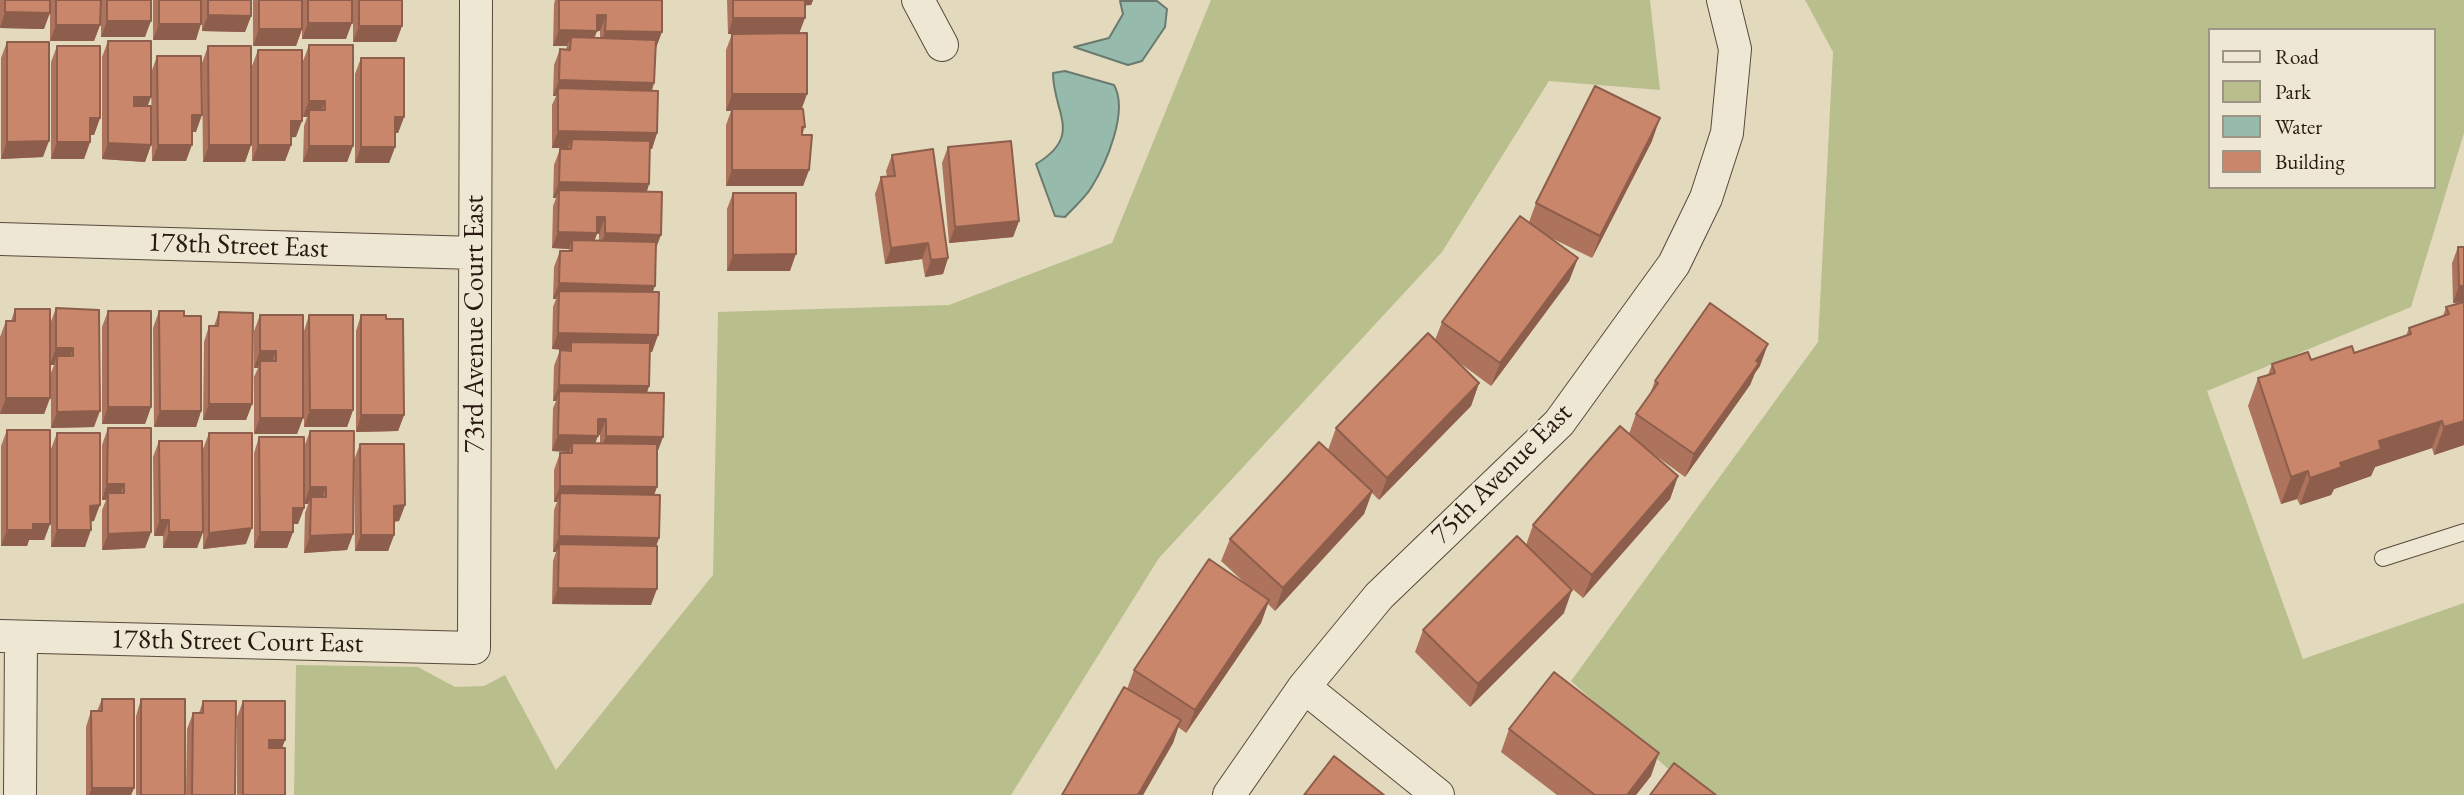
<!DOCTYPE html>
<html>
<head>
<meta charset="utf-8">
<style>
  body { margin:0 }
  #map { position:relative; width:2464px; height:795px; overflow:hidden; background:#e3dabd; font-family:"EB Garamond",serif }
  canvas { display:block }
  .legend { position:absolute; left:2208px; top:28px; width:228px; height:161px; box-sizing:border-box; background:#ede7d4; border:2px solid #9f9586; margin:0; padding:9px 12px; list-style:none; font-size:21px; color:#291910 }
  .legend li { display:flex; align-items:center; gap:14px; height:35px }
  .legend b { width:35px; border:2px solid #9f9586 }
</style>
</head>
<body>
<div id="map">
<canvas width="2464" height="795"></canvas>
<ul class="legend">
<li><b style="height:9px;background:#ede7d4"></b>Road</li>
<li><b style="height:19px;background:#b9be8d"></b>Park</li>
<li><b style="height:19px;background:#96bbad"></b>Water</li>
<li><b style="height:19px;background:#c9866b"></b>Building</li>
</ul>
</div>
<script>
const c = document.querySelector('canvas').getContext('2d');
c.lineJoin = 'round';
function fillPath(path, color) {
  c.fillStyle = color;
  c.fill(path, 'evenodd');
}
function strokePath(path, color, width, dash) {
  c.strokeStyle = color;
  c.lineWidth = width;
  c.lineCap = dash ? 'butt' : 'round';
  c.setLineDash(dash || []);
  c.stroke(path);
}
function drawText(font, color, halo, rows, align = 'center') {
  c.font = font + ' "EB Garamond",serif';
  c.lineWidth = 5;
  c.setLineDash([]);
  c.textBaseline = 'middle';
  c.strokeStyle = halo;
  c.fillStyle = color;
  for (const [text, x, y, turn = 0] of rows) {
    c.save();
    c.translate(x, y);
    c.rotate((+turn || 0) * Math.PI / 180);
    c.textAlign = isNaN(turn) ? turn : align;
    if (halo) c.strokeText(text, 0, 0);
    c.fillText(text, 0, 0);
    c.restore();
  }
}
const green = new Path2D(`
  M1211,0H1650L1660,90L1549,81L1442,252L1159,558L1011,795H294L296,665L418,667L455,687L484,686L505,675L556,770L713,575L718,312L949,305L1112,243Z
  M1805,0H2464V133L2411,307L2207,391L2303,659L2464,603V795H1697L1571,681L1818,342L1833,52ZM2210,30H2434V187H2210Z`);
const water = new Path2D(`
  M1120,1H1157L1167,9L1165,27L1142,61L1128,65L1074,47L1109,38L1123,14Z
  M1065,71L1114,85C1129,111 1106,164 1091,188C1084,199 1073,208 1065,217L1055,216L1036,164C1084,135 1053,113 1053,73Z`);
const lane = new Path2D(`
  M2383,558L2464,532`);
const street = new Path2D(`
  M918,0L942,45
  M0,239L475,253
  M0,636L474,648L476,0
  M1304,687L1438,795
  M20,795L21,637
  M1229,795L1304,687L1379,596L1559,423L1674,264L1706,198L1727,133L1735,49L1723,0`);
const wall = new Path2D(`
  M0,0H50L44,29L0,28Z
  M50,0H101L100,25L94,41H50Z
  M101,0H151L145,37H101Z
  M153,0H201L196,40H153Z
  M202,0H251V16L245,32L202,31Z
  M253,0H302V29L296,46H253Z
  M302,0H352L346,39H302Z
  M353,0H402V26L396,42H353Z
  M555,0H662L655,48L654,83L652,91L657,133L652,149H650L649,184L647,191L656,248L653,292L658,335L652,352H650L649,386L647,393L663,437L657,453L654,495L659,538L656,546L651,605L552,604L553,561L556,552H553L554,510L557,502H554V470L560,453H568L569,452L552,451L553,408L556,401H553L554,366L560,350L568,351L569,350L552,349L553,307L556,299H553L554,267L560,251H568L569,249L552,248L553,206L556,198H553L554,165L560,149L568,148H552V105L556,96H553L554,65L560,49H566L567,46H553L554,4ZM597,31H600V38H594ZM597,234H599V241H594ZM598,435H600V443H595Z
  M727,0H813L811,5H805L799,33L802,109L805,127L802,135L809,170L803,186H726V125L731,111H726V50L732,34H728Z
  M108,41L148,106L151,145L145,162L102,159V57Z
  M7,42L43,157L1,159V58Z
  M309,45L353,146L347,162H303L304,126L307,117H303V61Z
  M57,46L100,118L94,135H90V142L84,159H51V62Z
  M208,46L251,145L245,162H203L202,63Z
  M258,50L296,137H291V145L285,161H252V66Z
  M157,56L196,132H192L186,161H152L151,73Z
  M361,58L404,117L398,133H395V147L389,163H355V74Z
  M1652,141L1592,258L1545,235L1578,258L1569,281L1491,386L1457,361L1479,383L1471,406L1379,500L1372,493L1364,514L1275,611L1268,604L1261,623L1186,733L1178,727L1173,743L1143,795H1062L1127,689L1134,670L1247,585L1221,561L1230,539L1328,450L1336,428L1435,340L1442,322L1529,222L1536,203Z
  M948,147L1019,221L1013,237L949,243L942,163Z
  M892,155L948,258L943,274L925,277L922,259L885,264L875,194L881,177H887L886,171Z
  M733,193L790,271H727V209Z
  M2458,247H2464V445L2434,455L2432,448L2375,467L2371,476L2334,489L2331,495L2300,505L2297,499L2281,504L2248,406L2258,378L2268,375L2272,364L2311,360L2354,353L2406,336L2409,328L2443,316L2446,307L2461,302L2453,303L2452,263Z
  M56,308L99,310L94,427L51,428V373L54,365H50V398L44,414H0V337L6,321H11L15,309L50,324Z
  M108,311L151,407L145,424H102V327Z
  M159,311L184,316L201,411L196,427H154L153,328Z
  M219,312L252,404L246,420H203L204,342L209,326H214Z
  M260,315L303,418L297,434H254V377L258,368H254V331Z
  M309,315L353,410L347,427H304V331Z
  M361,315L386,319L404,415L398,431L356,432V331Z
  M1760,366L1755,373L1750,385L1685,477L1652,453L1678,476L1670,499L1583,598L1553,572L1564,613L1470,707L1415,652L1423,630L1526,545L1533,525L1629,434L1636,414L1650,394L1655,381Z
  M108,428L151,532L145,548L102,550V510L106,500H102V445Z
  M7,430L50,524L44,540H29L27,546H1V446Z
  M310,431L353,534L347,550L304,553L305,513L308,504H304V508L298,524H293V532L287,548H254V453L259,437L304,503V447Z
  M57,433L94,521L90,522L85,547H51V449Z
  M209,433L246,544L203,549V449Z
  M159,441L203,532L197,548H163V536H154L153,457Z
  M360,444L405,505L399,521L394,522V535L388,551H355L354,460Z
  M102,699L134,788L131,795H86V727L91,711H97Z
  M141,699L185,795H136V716Z
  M203,701L235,795H186L187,729L193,713H199Z
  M243,701L285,740L282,748L285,795H237V717Z
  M1509,729L1651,776L1636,795H1557L1501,752Z`);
const shadedWall = new Path2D(`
  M801,0H813L811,5L799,6Z
  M5,12L50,13L44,29L0,28Z
  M208,15L251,16L245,32L202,31Z
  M597,15H606L600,31H597L591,47L571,37L567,46H553L559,30Z
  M733,18H805L799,34H728Z
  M107,21H151L145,37H101Z
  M308,23H352L346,39H302Z
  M159,24H201L196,40H153Z
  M56,25H100L94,41H50Z
  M359,26H402L396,42H353Z
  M259,29H302L296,46H253Z
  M605,31L662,32L656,48L600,47Z
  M559,80L654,83L648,100L558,88L556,96H553Z
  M732,94H807L801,111H726Z
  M134,97H151L145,113H128Z
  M309,101H325L319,117L309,110L307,117H303Z
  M192,115H202L196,132H186Z
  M395,117H404L398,133H389Z
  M90,118H100L94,135H84Z
  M1660,118L1652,141L1592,258L1600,236Z
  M291,121H302L296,137L285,138Z
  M558,131L657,133L652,149L571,148L572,139L568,148H552Z
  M49,141L43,157L1,159L7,142Z
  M57,142H90L84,159H51Z
  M108,143L151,145L145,162L102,159Z
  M158,145H192L186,161H152Z
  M209,145H251L245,162H203Z
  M258,145H291L285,161H252Z
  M309,146H353L347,162H303Z
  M361,147H395L389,163H355Z
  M732,170H809L803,186H726Z
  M559,182L649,184L644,200L559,190L556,198H553Z
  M597,217H605L599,234H597L591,249L572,240L569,249L552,248L558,232Z
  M1019,221L1013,237L949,243L955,227Z
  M605,233L661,235L655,251L599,250Z
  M928,243L922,259L885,264L891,248Z
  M796,254L790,271H727L733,255Z
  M948,258L943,274L925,277L931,260Z
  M1578,258L1569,281L1491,386L1500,363Z
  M559,283L655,286L649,302L559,291L556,299H553Z
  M2459,286H2464V302L2453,303Z
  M558,333L658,335L652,352L571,350V342L569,350L552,349Z
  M1768,344L1760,366L1755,373L1750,385L1685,477L1694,454Z
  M56,348H73L67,365L57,356L54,365H50Z
  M260,351H276L270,368L260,361L258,368H254Z
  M1479,383L1471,406L1379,500L1387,478Z
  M559,385L649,386L643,402L559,391L556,401H553Z
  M6,398H50L44,414H0Z
  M209,404H252L246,420H203Z
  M108,407H151L145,424H102Z
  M310,410H353L347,427H304Z
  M100,411L94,427L51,428L57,412Z
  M160,411H201L196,427H154Z
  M361,415H404L398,431L356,432Z
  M260,418H303L297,434H254Z
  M598,419H606L600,435H592Z
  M2442,421L2432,448L2375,467L2371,476L2334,489L2331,495L2300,505L2310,478L2379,441Z
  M2464,421V445L2434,455L2444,427Z
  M558,435L598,436L592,452L572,443L569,452L552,451Z
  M606,436L663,437L657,453L600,452Z
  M2308,471L2297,499L2281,504L2291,477Z
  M1678,476L1670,499L1583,598L1592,575Z
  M107,484H124L118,500L108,493L106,500H102Z
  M560,486L657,487L651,504L560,493L557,502H554Z
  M310,487H326L320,504L311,497L308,504H304Z
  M1372,491L1364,514L1275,611L1283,588Z
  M100,505L94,521L84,522L90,506Z
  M405,505L399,521L388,522L394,506Z
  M293,508H304L298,524H287Z
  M160,520H169L163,536H154Z
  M33,524H50L44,540H29L27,546H1L7,530Z
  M252,528L246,544L203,549L209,533Z
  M57,530H91L85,547H51Z
  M151,532L145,548L102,550L108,534Z
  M169,532H203L197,548H163Z
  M260,532H293L287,548H254Z
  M353,534L347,550L304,553L310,536Z
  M361,535H394L388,551H355Z
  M559,536L659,538L653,555L559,544L556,552H553Z
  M558,588L657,589L651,605L552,604Z
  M1572,590L1564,613L1470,707L1478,684Z
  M1269,600L1261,623L1186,733L1195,710Z
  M1181,720L1173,743L1143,795H1138Z
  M269,740H285L279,756H263Z
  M1659,753L1651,776L1636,795H1627Z
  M92,788H134L131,795H89Z`);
const building = new Path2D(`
  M5,0H50V13L5,12Z
  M56,0H101L100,25H56Z
  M107,0H151V21H107Z
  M159,0H201V24H159Z
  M208,0H251V16L208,15Z
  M259,0H302V29H259Z
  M308,0H352V23H308Z
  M359,0H402V26H359Z
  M559,0H662V32L605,31L606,15H597V31L559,30Z
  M733,0H805V18H733Z
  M807,33V94H732V34Z
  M571,37L656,40L654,83L559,80L560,49L570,50Z
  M108,41H151V97H134V106H151V145L108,143Z
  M7,42H49V141L7,142Z
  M309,45H353V146H309V110H325V101H309Z
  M57,46H100V118H90V142H57Z
  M208,46H251V145H209Z
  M258,50H302V121H291V145H258Z
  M157,56H201L202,115H192V145H158Z
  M361,58H404V117H395V147H361Z
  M1595,86L1660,118L1600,236L1536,203Z
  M558,88L658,91L657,133L558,131Z
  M732,109H803L805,127H802V135H812L809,170H732Z
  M572,139L650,141L649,184L559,182L560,149H571Z
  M1011,141L1019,221L955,227L948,147Z
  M933,149L948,258L931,260L928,243L891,248L881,177L895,176L892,155Z
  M559,190L662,192L661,235L605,233V217H597V233L558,232Z
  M733,193H796V254L733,255Z
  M1520,216L1578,258L1500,363L1442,322Z
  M572,240L656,242L655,286L559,283L560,251H572Z
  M2458,247H2464V286H2459Z
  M559,291L659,292L658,335L558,333Z
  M2464,302V421L2444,427L2442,421L2379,441L2381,449L2340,463L2342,467L2310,478L2308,471L2291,477L2258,378L2275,373L2272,364L2308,352L2311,360L2352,346L2354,353L2411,334L2409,328L2449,314L2446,307Z
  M1710,303L1768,344L1756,361L1759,363L1694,454L1636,414L1658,383L1655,381Z
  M56,308L99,310L100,411L57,412V356H73V348H56Z
  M15,309H50V398H6V321H15Z
  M108,311H151V407H108Z
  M159,311H184V316H201V411H160Z
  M219,312L253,313L252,404H209V326H218Z
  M260,315H303V418H260V361H276V351H260Z
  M309,315H353V410H310Z
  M361,315H386V319H403L404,415H361Z
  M1428,333L1479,383L1387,478L1336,428Z
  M571,342L650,343L649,386L559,385L560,350L571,351Z
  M559,391L664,393L663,437L606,436V419H598V436L558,435Z
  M1620,426L1678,476L1592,575L1533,525Z
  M108,428H151V532L108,534V493H124V484H107Z
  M7,430H50V524H33V530H7Z
  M310,431H354L353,534L310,536L311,497H326V487H310Z
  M57,433H100V505L90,506L91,530H57Z
  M209,433H252V528L209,533Z
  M259,437H304V508H293V532H260Z
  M159,441H202L203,532H169V520H160Z
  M1319,442L1372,491L1283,588L1230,539Z
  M572,443L657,444V487L560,486V453H572Z
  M360,444H404L405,505L394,506V535H361Z
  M560,493L660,495L659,538L559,536Z
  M1517,536L1572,590L1478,684L1423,630Z
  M559,544L657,546V589L558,588Z
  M1209,559L1269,600L1195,710L1134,670Z
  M1554,672L1659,753L1627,795H1595L1509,729Z
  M1124,687L1181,720L1138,795H1062Z
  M102,699H134V788H92L91,711H102Z
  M141,699H185V795H141Z
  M203,701H236L235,795H192L193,713H203Z
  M243,701H285V740H269V748H285V795H243Z
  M1334,756L1384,795H1304Z
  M1674,763L1716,795H1650Z`);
const streetNames = [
  ["178th Street East",238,246,2],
  ["73rd Avenue Court East",475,324,-90],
  ["75th Avenue East",1502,474,-45],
  ["178th Street Court East",237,642,1]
];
fillPath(green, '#b9be8d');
fillPath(water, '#96bbad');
strokePath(water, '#6a7a6e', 2);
strokePath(lane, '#58493b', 18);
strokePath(street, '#58493b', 34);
strokePath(lane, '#ede7d4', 16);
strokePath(street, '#ede7d4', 32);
fillPath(wall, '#ad735c');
fillPath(shadedWall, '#8d5e4b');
fillPath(building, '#c9866b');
strokePath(building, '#8d5e4b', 2);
drawText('28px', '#291910', '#ede7d4', streetNames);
</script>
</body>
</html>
